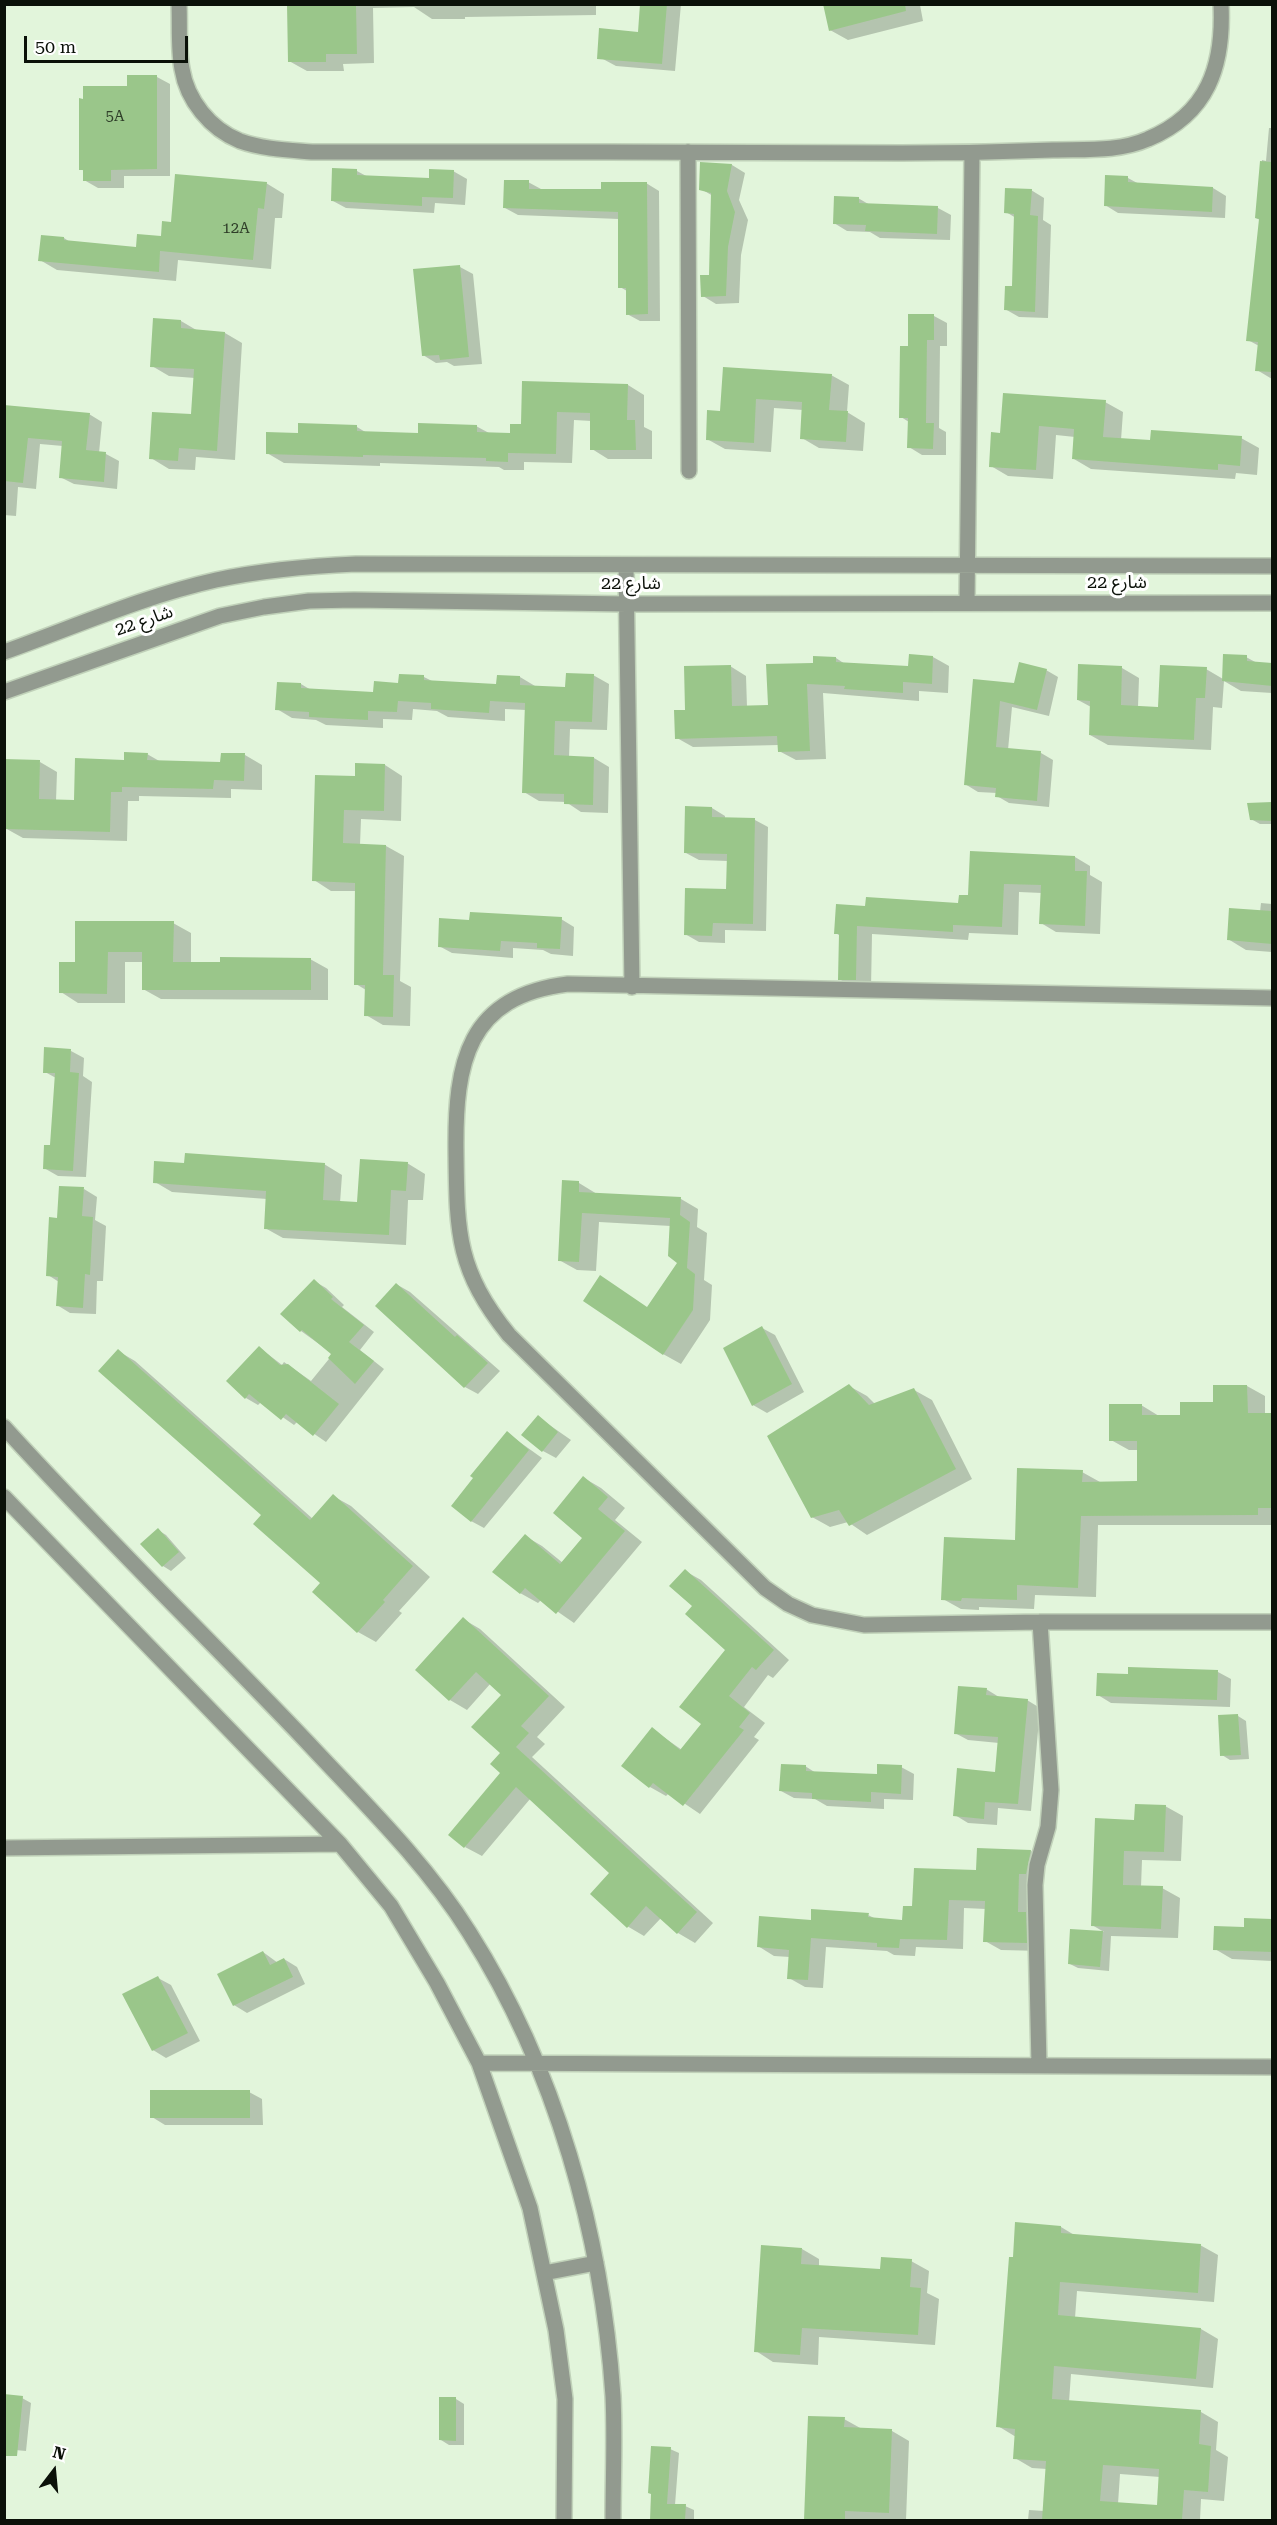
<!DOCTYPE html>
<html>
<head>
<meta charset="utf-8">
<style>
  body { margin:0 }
  #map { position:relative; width:1277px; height:2525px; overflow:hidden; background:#e2f5db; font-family:"Roboto Serif",serif }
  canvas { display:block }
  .frame { position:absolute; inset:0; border:6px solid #0b1109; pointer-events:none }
  .north { position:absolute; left:24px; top:2441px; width:60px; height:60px; -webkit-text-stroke:4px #fff; paint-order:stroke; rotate:16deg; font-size:16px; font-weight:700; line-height:24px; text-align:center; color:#0b1109 }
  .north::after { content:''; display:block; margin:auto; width:21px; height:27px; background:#0b1109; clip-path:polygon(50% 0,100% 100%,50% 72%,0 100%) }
  .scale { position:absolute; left:24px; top:36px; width:164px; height:27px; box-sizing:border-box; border:3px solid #0b1109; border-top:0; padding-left:8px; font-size:18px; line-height:21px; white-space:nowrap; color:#0b1109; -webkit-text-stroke:4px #fff; paint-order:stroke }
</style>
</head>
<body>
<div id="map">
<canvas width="1277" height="2525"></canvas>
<div class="frame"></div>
<div class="north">N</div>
<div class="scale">50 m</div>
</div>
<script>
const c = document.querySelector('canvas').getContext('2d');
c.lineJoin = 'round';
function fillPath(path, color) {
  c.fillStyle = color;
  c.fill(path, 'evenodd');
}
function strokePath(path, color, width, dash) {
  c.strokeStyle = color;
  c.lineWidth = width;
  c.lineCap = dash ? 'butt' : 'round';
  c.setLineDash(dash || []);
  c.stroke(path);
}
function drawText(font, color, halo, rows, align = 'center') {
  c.font = font + ' "Roboto Serif","Noto Sans Arabic",serif';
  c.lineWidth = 6;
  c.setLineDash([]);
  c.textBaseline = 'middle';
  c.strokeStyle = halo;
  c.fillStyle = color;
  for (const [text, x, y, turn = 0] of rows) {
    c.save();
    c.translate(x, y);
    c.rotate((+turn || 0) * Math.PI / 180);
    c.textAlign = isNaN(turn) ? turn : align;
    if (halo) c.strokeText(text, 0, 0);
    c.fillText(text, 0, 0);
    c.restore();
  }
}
const shadow = new Path2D(`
  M288,4H596V15L465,17V19H432L414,7L373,8L374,63L343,64L344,71H307L289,61Z
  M642,4H681L675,71L616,66L603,59L640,33Z
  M824,4H923L920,5L923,21L848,40L830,30Z
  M157,77L170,84V176H124V188H98L84,180V171L81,169L128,87Z
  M1272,118V379L1257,370L1259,346L1248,340L1260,220L1256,218L1262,160L1266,161L1269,128H1271Z
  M701,164L732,165L745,173L739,200L748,220L741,255L739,303L716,304L703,296L710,276L713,196L701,189Z
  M357,171L368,177L430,180L453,171L467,179L465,205L435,203L434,213L346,208L333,201Z
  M1128,178L1139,184L1213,188L1226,196L1225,218L1118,213L1105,205Z
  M528,182L541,189L602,191L646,183L659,191L660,321H640L627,314V291L620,287L619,219L518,215L505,208Z
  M266,183L284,194L282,218H275L271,269L178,260L176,281L57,270L40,260L64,238L70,242L137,249L162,238L172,223Z
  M1031,190L1044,198L1043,220L1051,225L1048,318L1019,317L1005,309L1014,287L1016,218L1006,212Z
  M858,198L870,205L938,208L951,215L950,240L880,238L870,232L847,231L834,223Z
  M460,267L473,274L482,364L454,366L447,362L436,363L423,355Z
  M934,316L947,323V346H940L939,428L946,432V455H922L909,447V422L901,417L909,348Z
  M181,321L198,331L225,333L242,343L235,460L196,457L195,470L169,469L151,458L192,416L195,378L169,376L152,366Z
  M724,368L831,375L849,385L847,412L865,423L863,451L819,448L802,438L803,410L774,408L771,452L725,449L707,439L722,412Z
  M524,382L628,385L644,395V427L652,431V459H608L592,449V421L574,420L572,463L524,462V470H504L499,467L380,463V466L284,463L267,453L299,435L357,427L367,433L420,434L476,426L489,433L512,434L523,426Z
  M1105,402L1123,412L1121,440L1151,442L1241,438L1259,448L1257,475L1236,473L1235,479L1091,469L1074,459L1075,437L1056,435L1053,479L1008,476L991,466L1002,434Z
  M4,406L89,414L102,422L99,453L106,454L119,461L117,489L74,484L60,477L63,446L40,444L36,489L18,487L16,516L4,515Z
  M933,657L949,666L948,693L919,691V701L823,693L826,759L796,760L779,751V745L693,747L677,738L687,711L730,666L746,676L747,707L769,706L814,664L836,658L845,664L910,668Z
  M1246,657L1257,663L1272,664V693L1241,691L1224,681L1222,708L1213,707L1211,750L1108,745L1090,735L1091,707L1078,700L1122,668L1139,678L1138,707L1159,708L1206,669L1223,679Z
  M1046,670L1058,677L1049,716L1012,707L1008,750L1041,753L1053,760L1049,807L1009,803L997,796V793L978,792L965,784L975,681L1015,684Z
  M593,675L609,684L607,730L570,729L569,757L594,758L609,767L608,813L581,812L566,802L539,801L524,792L526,710L505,709V721L448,717L437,711L413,709L412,720L383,719V728L326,725L316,720L292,718L277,709L301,684L311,690L375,694L424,677L434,682L497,686L520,677L535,686L567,689Z
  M147,754L161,762L222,763L245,755L262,765V790L231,789V798L139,796V801H128L127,841L23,838L5,828L40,762L57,772L56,801H75L125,761Z
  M385,765L402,776L401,821L361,819L360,845L386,846L404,856L400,981L411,987L410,1026L383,1025L366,1015V990L356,984L357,891H331L314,880L356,778Z
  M1249,804H1272V824H1260L1251,819Z
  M712,808L725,816V819L755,820L768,827L766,931L725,930V943L699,942L685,934L727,890L728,861L699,860L686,853Z
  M1075,857L1090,866V875L1102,882L1100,934L1056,932L1041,923L1042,893L1019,892L1018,935L969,933L968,940L872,934L871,988H855L839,979L840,936L836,933L866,908L960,905L970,896Z
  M1261,903L1272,904V952L1246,950L1228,939L1260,912Z
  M561,919L574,927L573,956L551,954L543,950L513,948V958L452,953L439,946L470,922Z
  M173,923L191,933V964L310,959L328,969V1000L161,999L143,989V962H125V1003H78L61,992L76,964Z
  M71,1051L84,1058L83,1076L92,1082L86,1177L58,1176L44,1168L51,1147L56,1078L45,1072Z
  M4,1064L6,1065L4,1098Z
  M407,1163L425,1174L423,1200H408L406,1245L283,1238L265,1228L267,1199L172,1192L155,1182L186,1164H324L342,1175L340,1203L358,1204Z
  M564,1182L579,1183L597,1194L681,1199L698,1209L697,1227L707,1233L704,1280L712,1285L710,1320L681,1364L663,1354L648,1308L679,1263L671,1226L599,1222L596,1271L577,1270L559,1260Z
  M84,1189L97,1197L95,1220L106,1226L103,1281H97L96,1314L70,1313L57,1305L59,1282L48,1275L58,1220Z
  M314,1281L326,1288L344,1305L342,1307L374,1332L360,1350L384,1369L326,1442L297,1422L294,1425L261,1402L258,1405L246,1398L228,1381L260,1348L282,1365L284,1362L311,1381L333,1354L301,1331Z
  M396,1284L410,1292L500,1371L478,1394L465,1387Z
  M762,1328L775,1335L804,1392L767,1413L753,1405Z
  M118,1351L135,1361L313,1519L333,1496L351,1506L430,1577L399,1611L402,1613L376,1642L358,1632L314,1592L322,1583Z
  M849,1386L867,1396L875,1404L914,1390L932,1400L972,1479L867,1535L848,1522L830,1527L812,1517Z
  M1247,1386L1265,1396V1414H1272V1525H1098L1096,1597L1035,1595L1034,1609L979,1607V1610L961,1609L943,1599L1016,1541L1082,1472L1100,1482L1138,1483V1450H1129L1111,1440L1141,1405L1159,1416L1182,1417L1215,1404Z
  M538,1417L571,1440L556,1458L543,1451Z
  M507,1433L542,1458L484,1528L471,1521Z
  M584,1478L601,1488L625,1508L615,1520L642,1542L574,1623L541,1600L538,1603L520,1593L525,1536L542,1546L563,1563L584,1537Z
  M158,1530L166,1535L186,1558L171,1571L163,1566Z
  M685,1571L701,1580L789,1660L773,1678L768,1675L744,1707L765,1723L754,1737L759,1740L700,1814L669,1793L666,1796L650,1787L623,1766L652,1729L682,1750L703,1724L727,1650L694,1606Z
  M463,1619L480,1629L565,1707L537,1737L545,1744L532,1757L713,1923L695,1943L678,1933L661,1918L644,1936L627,1926L612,1873L530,1799L482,1856L465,1847L502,1773L503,1694L491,1683L467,1710L450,1700Z
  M1129,1669L1218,1672L1231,1679L1230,1707L1111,1703L1098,1695L1129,1676Z
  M986,1689L999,1697L1027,1700L1040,1708L1031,1811L998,1808L997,1825L968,1823L955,1815L996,1773L999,1743L968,1740L955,1733Z
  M1238,1716L1246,1721L1249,1759L1230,1760L1222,1755Z
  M805,1766L816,1773L878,1776L901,1767L914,1774L913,1800L884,1799V1809L827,1806L815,1799L794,1798L781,1791Z
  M1165,1806L1183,1816L1181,1861L1142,1860L1141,1887L1162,1888L1180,1898L1178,1938L1111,1936L1109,1971L1078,1968L1070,1964L1072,1931L1104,1932L1092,1925L1136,1821Z
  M979,1849L1031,1851L1047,1860L1042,1882V1951L1001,1950L985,1941L986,1909L964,1908L963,1949L916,1947L915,1956L894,1955L887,1951L826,1947L823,1988L805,1987L789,1978L790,1957L774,1956L758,1946L812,1922L868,1915L876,1919L904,1921L914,1907L978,1871Z
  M1246,1919L1272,1920V1961L1232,1959L1215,1949L1246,1929Z
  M263,1952L278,1963L284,1959L297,1967L305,1984L247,2013L234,2005Z
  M158,1978L171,1985L200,2041L166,2058L153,2050Z
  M249,2092L262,2099L263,2125H165L152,2117Z
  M1061,2227L1076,2236L1200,2245L1218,2255L1214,2302L1077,2291L1075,2318L1201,2329L1218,2339L1213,2388L1071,2374L1069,2402L1201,2412L1218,2422L1216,2450L1228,2457L1224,2501L1201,2499L1200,2520H1028L1029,2510L1044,2511L1047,2469L1032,2468L1015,2458L1016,2437L998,2426L1014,2259ZM1120,2474L1160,2477L1158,2507L1118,2504Z
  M802,2249L819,2259V2267L882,2271L911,2261L929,2271L927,2293L939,2299L935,2345L819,2337L818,2365L773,2362L756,2351Z
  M22,2398L31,2403L26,2451L4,2449Z
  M456,2399L464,2404V2445H449L441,2440Z
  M809,2417L844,2419L862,2429L892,2431L909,2441L906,2520H805Z
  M670,2449L679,2453L675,2505L685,2506L694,2510V2520H652V2494Z`);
const building = new Path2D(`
  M287,4H356L357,54H326V62H288Z
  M640,4H667L662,64L597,59L599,28L638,32Z
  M823,4H905L906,11L829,31Z
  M127,75H157V169L111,170V181H83V170H79V98L83,99V86H127Z
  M1260,161L1272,162V372L1255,371L1258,342L1246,341L1259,219L1255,218Z
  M700,162L732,164L727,191L735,212L728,247L726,296L701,297L700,275H709L711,193L699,190Z
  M332,168L357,169V175L429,178V169L454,170L453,198L422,197V206L331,201Z
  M175,174L267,182L264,209L258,208L253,260L160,251L159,272L38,261L41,235L64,237V240L136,247L137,234L161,236L162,221L171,222Z
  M1105,175L1128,176V182L1213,187L1212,212L1104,206Z
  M504,180H529V189H601V182H647L648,314L626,315V288H618V212L503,208Z
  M1005,188L1032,189L1030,215L1038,216L1035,312L1004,310L1005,286H1012L1014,214L1004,213Z
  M834,196L859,197V203L938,206L937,234L865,231L866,225L833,224Z
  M460,265L469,357L440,360L439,355L422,356L413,269Z
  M908,314H934V340H927L926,423H934L933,449L907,448L908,418H899L900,346H908Z
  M153,318L181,320V328L225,332L217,451L179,448L178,461L149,459L152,412L191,414L194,369L150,367Z
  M723,367L832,374L829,410L848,411L846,442L800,439L802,402L756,399L754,443L706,440L707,410L720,411Z
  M522,381L628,384L627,420H635L636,450H590V413L557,412L556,454L508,453V462L486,461V458L363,455V457L266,454V432L298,433V423L357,425V431L418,433V423L477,425V432L510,433V424H521Z
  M1003,393L1106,400L1103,437L1150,440L1151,430L1242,436L1240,466L1218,464V470L1072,459L1074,429L1039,426L1036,470L989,467L991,432L1000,433Z
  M4,405L90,413L86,450L106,452L104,482L59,478L62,441L28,438L23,483L4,481Z
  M909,654L933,656L932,684L903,682V693L844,689L845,686L807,684L810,751L778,752L777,736L675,739L674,710H685L684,666L731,665L732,706L768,705L766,664L813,663V656L836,657V662L908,666Z
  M1223,654L1247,655V661L1272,663V686L1222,681Z
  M1019,662L1047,669L1037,710L1000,701L996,747L1041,751L1037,801L995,797L996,788L964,785L973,679L1014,683Z
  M1078,664L1122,666L1121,705L1158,707L1160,665L1207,667L1205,698H1196L1194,740L1089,735L1090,701L1077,700Z
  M566,673L594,674L592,722L555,721L554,755L594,757L593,805L564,804V794L522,793L525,703L490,701L489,713L431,709V703L398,701L397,712L368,711V720L309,717V712L275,710L277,682L301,683V688L373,692L374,681L398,683L399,674L424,675V680L496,684L497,675L520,676V685L565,687Z
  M124,752L148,753L147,760L220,762L221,753H245L244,781L214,780L213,789L122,787V792H111L110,832L4,829V759L40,760L39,799L74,800L75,758L124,760Z
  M355,763L385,764L384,811L344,810L343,843L386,845L383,975H394L393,1017L364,1016L365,985H354L355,883L312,881L315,775L355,776Z
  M1272,802V821L1250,820L1247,803Z
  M685,806L712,807V817L755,818L753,924L713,923L712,936L684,935L685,888L726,889L727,854L684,853Z
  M970,851L1075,856V871H1087L1085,926L1039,924L1041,885L1004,884L1002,927L953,925V932L857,926L856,980H838L839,934H834L836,904L865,906L866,897L958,903L959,895H968Z
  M1229,908L1272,911V944L1227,940Z
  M470,912L562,917L560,949L537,948V943L501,941L500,951L438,947L439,918L469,920Z
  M75,921H174L173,962H220V957L311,958V990H142V952H108L107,994L59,993V962H75Z
  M44,1047L71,1049L70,1072L79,1073L73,1171L43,1169L44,1145H50L55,1073H43Z
  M185,1153L325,1163L323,1200L357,1202L360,1159L408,1162L406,1191L391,1190L389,1235L264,1229L266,1191L153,1183L154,1161L184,1163Z
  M562,1180L579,1181V1192L681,1197L680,1215L690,1222L687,1268L695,1274L693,1310L663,1355L583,1301L600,1275L647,1307L677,1263L668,1256L670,1218L582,1213L579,1262L558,1261Z
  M59,1186L84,1187L82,1216L93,1217L90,1275L85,1274L83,1308L56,1306L58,1277L46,1276L49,1217L57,1218Z
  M314,1279L333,1297L331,1299L364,1325L349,1342L374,1361L355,1384L328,1358L331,1354L302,1330L300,1332L280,1314Z
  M396,1283L455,1337L457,1335L488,1363L464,1388L375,1306Z
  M762,1326L792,1384L752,1406L723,1348Z
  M259,1346L280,1365L288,1364L339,1404L313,1436L286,1414L281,1420L249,1394L245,1399L226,1381Z
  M118,1349L310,1520L333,1494L413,1566L383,1600L385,1602L357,1633L312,1592L320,1583L253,1524L261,1515L98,1371Z
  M849,1384L869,1405L914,1388L956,1469L849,1526L839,1510L811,1518L767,1436Z
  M1213,1385H1247L1248,1413H1272V1508H1258V1515L1081,1516L1078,1588L1017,1585V1600L962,1598L961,1601L941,1600L944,1537L1015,1540L1017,1468L1083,1470L1082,1482L1137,1481V1441H1109V1404H1142V1415H1180V1402H1213Z
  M538,1415L558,1432L542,1452L521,1435Z
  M507,1431L529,1450L471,1522L451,1506L473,1478L470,1476Z
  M583,1476L608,1497L598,1509L625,1531L556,1614L525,1588L520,1594L492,1572L525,1534L560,1564L582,1538L553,1513Z
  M158,1528L179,1552L162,1567L140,1544Z
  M685,1569L774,1650L756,1670L752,1667L729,1696L750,1713L739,1727L744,1730L683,1806L653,1783L649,1788L621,1766L652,1727L680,1750L701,1724L679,1707L725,1650L685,1614L692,1606L669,1586Z
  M463,1617L549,1696L521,1726L529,1733L516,1747L697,1912L677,1934L646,1906L627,1928L590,1894L609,1873L516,1787L464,1848L448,1835L500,1773L490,1764L500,1753L471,1727L501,1695L476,1672L449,1701L415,1670Z
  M1128,1667L1218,1670L1217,1700L1096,1696L1097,1673L1128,1674Z
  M958,1686L987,1688L986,1695L1028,1699L1018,1804L985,1802L984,1819L953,1816L957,1768L995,1772L998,1737L954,1734Z
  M1238,1714L1241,1755L1220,1756L1218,1715Z
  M781,1764L806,1765V1771L877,1774V1764L902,1765L901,1794L871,1792V1802L812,1799V1793L779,1791Z
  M1135,1804L1166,1805L1164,1852L1124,1851L1123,1885L1163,1886L1161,1929L1091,1926L1095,1818L1134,1820Z
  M977,1848L1031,1850L1026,1874H1019L1018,1912H1026L1027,1943L983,1942L985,1901L949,1900L947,1940L900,1939L899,1948L877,1947V1943L811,1938L808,1980L787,1979L789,1950L757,1947L759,1916L811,1920V1909L869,1913L868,1917L902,1920L903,1906H912L914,1868L976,1870Z
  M1244,1918L1272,1919V1952L1213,1950L1214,1926L1244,1927Z
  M1070,1929L1103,1931L1100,1967L1068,1964Z
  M263,1951L270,1965L284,1958L293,1977L233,2006L217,1974Z
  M158,1976L188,2033L152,2051L122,1994Z
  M150,2090H250V2118H150Z
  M1015,2222L1061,2226V2233L1201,2244L1198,2293L1060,2282L1058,2315L1201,2328L1196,2379L1054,2366L1052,2399L1201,2410L1199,2444L1211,2446L1208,2492L1184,2490L1182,2520H1042L1046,2461L1013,2459L1015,2429L996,2427L1009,2257H1013ZM1103,2465L1159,2469L1157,2505L1100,2501Z
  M761,2245L802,2248L801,2264L880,2269L881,2257L912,2259L910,2287L921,2288L918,2335L802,2328L800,2355L754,2352Z
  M4,2394L23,2396L17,2456H4Z
  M439,2397H456V2441L439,2440Z
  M808,2416L845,2417L844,2427L892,2429L889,2513L845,2511V2520H804Z
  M651,2446L671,2447L667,2504H686L685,2520H650L651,2494L648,2493Z`);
const minor = new Path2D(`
  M179,4C180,25 178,48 182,69C187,100 210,129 240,141C262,149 288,150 312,152C509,152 705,152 902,153C952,153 1003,152 1053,150C1084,149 1119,152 1148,139C1208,114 1224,66 1221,4
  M688,152L689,471
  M626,565L632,987
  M967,602L972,153
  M4,652C74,627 144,596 216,580C263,570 309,566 356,564L1272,566
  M4,692L220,616L264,607L309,601L354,600L627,604L1272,603
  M1272,998L568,984C467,996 455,1063 456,1151C457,1232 456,1269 509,1335L765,1588L788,1604L812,1615L864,1625L1040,1622H1272
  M4,1427C102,1535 207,1637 308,1743C364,1803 425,1862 469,1932C556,2069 602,2235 613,2396C615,2437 613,2479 613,2520
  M4,1497L340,1844L391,1906L437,1983L479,2063L530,2208L556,2330L565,2399L564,2520
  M4,1848L340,1844
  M479,2063L1272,2067
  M1039,2065L1035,1885L1037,1865L1048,1827L1051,1790L1040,1622
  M544,2273L596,2263`);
const numberNames = [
  ["5A",115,117],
  ["12A",236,229]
];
const streetNames = [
  ["شارع 22",1117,583],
  ["شارع 22",631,584],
  ["شارع 22",144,621,-19]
];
fillPath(shadow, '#0003');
fillPath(building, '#9ac68a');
strokePath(minor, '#c0d1b9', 18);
strokePath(minor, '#929a8f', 15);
drawText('15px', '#2f3e29', null, numberNames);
drawText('18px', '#0b1109', '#fff', streetNames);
</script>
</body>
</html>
